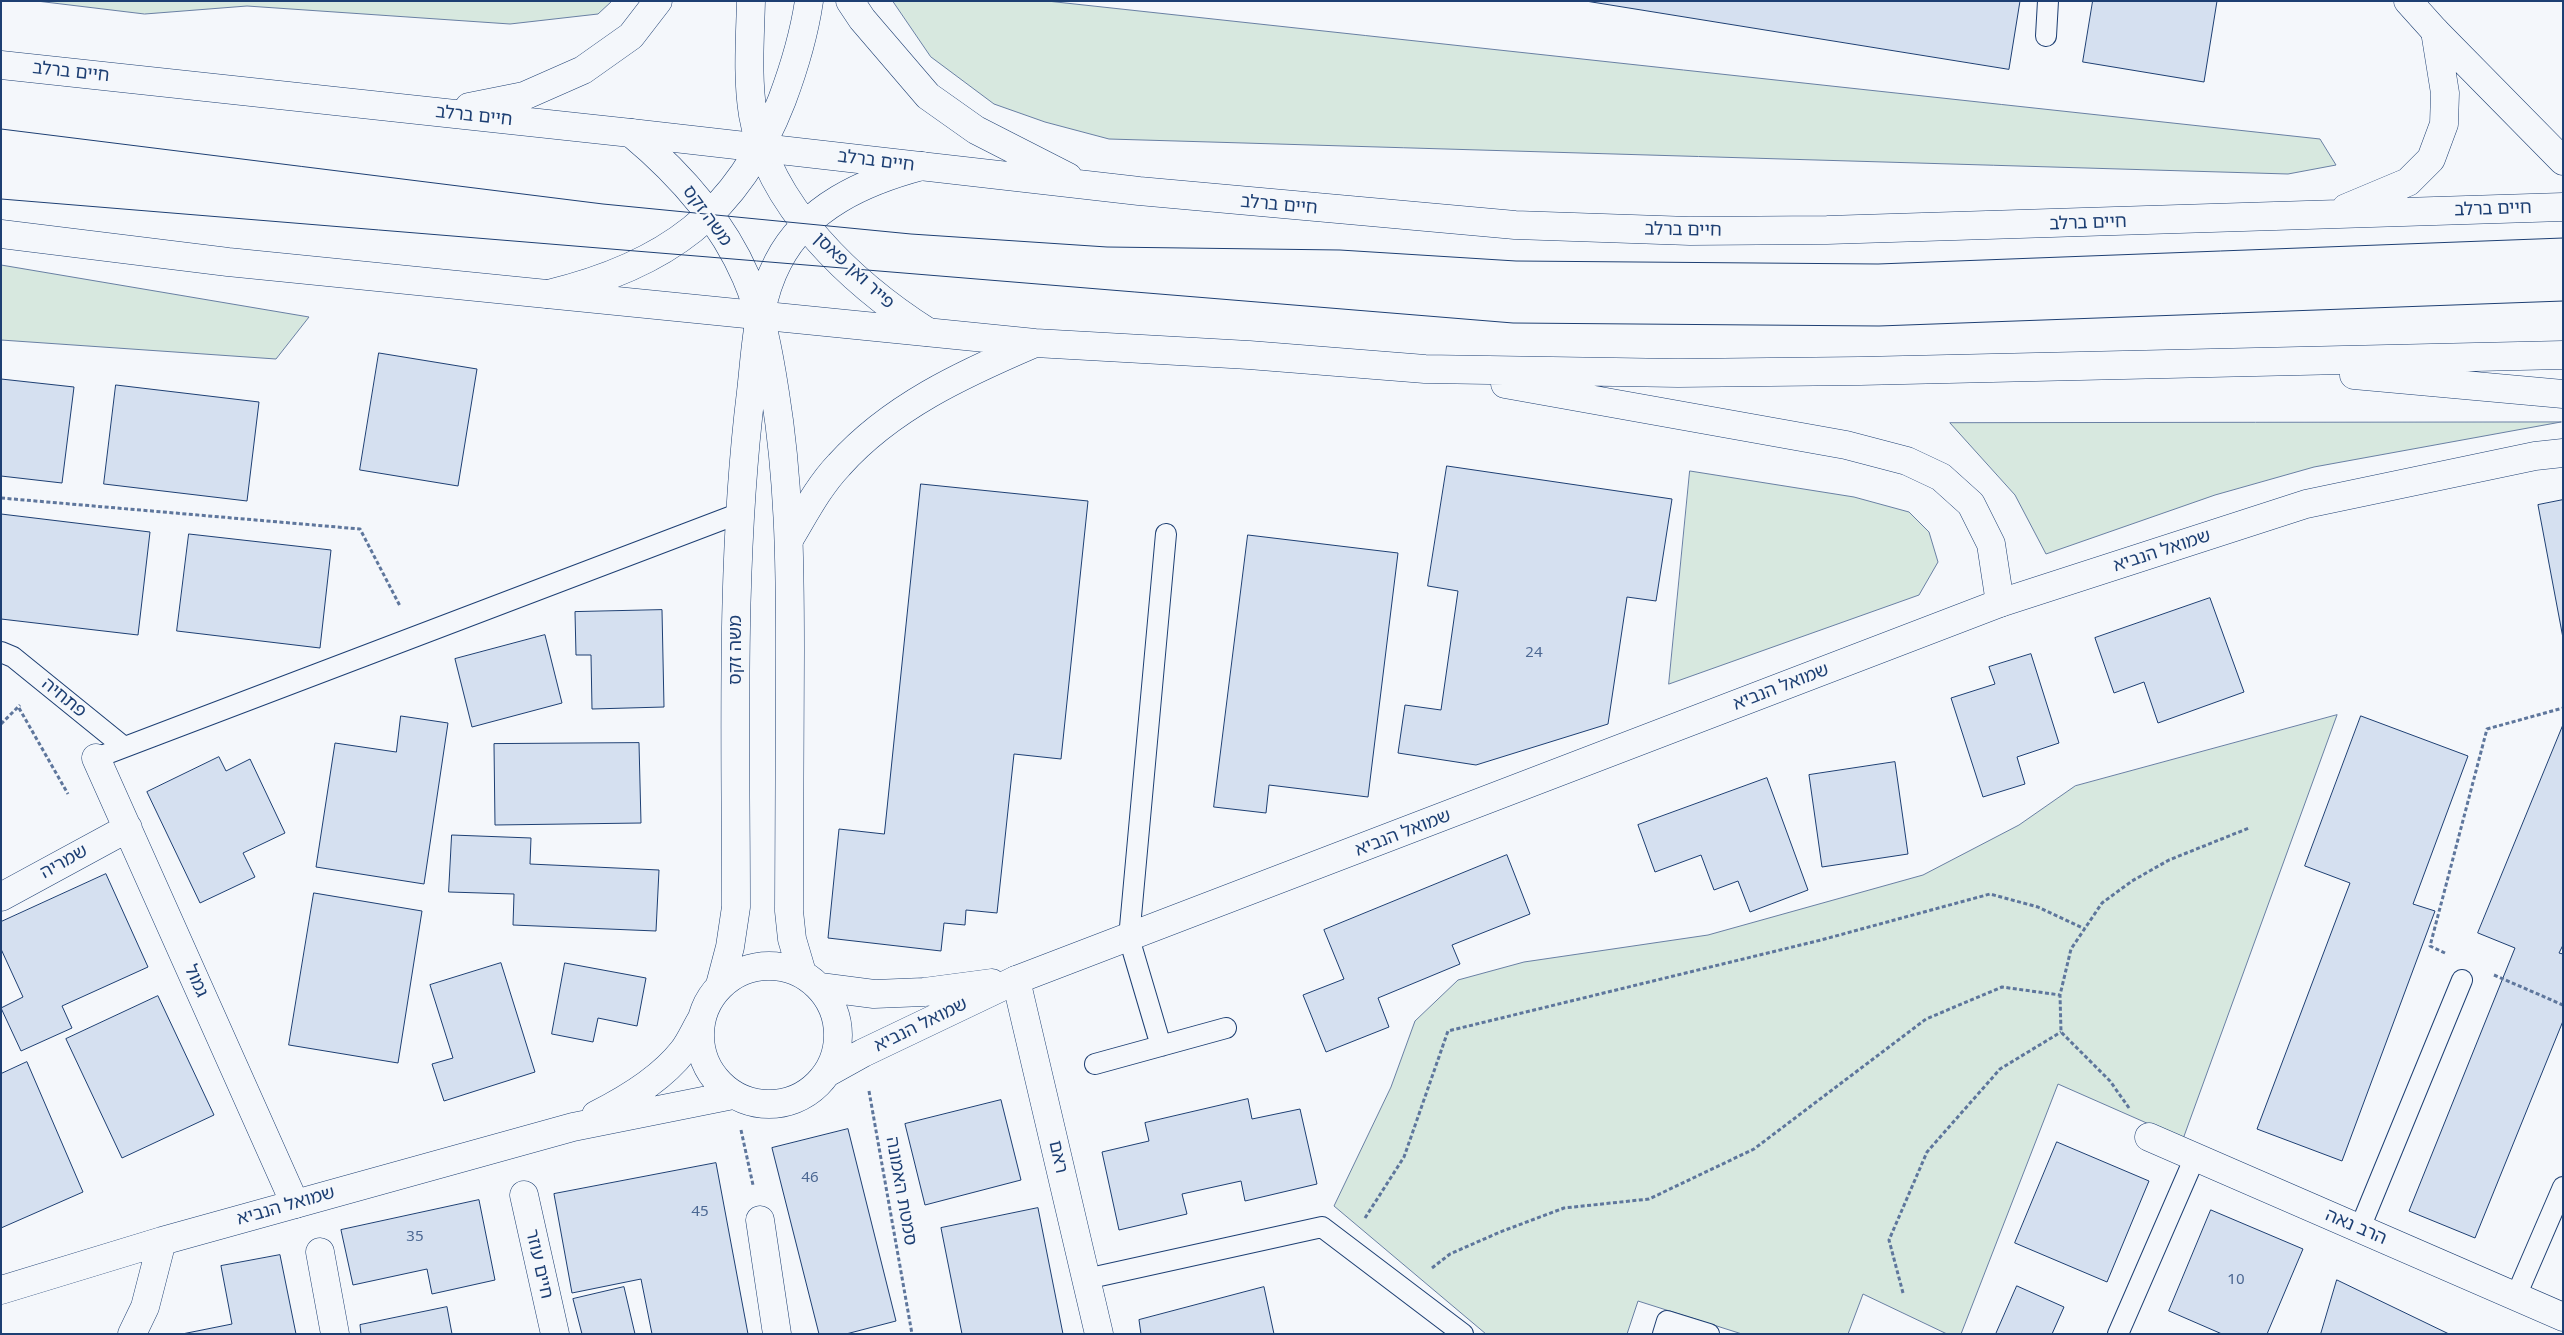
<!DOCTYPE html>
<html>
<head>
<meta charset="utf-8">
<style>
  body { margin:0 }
  #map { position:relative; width:2564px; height:1335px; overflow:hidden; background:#f4f7fb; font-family:Georgia,serif }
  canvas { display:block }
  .frame { position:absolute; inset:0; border:2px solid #1d3f73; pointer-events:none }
</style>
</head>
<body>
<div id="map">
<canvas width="2564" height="1335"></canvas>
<div class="frame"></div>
</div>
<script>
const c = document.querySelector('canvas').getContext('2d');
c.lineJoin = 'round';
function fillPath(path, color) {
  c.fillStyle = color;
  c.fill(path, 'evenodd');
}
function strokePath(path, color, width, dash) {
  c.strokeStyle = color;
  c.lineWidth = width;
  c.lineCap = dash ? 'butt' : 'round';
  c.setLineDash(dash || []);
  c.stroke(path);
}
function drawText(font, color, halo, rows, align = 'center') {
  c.font = font + ' Georgia,"Noto Sans Hebrew",serif';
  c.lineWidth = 4;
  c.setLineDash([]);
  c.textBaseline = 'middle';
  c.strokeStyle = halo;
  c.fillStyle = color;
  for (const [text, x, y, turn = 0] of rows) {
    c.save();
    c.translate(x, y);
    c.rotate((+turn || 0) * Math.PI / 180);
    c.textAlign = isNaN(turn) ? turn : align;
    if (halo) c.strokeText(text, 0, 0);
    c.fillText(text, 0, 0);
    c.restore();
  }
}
const green = new Path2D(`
  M37,1H612L598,14L510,24L247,6L145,14Z
  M893,1H1047L2320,139L2336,165L2288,174L1109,139L1045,122L994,104L931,57Z
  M1,265L309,317L276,359L1,340Z
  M2561,422L2314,467L2215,495L2046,554L2015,495L1950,423Z
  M1690,471L1854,497L1909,512L1929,532L1938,562L1919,595L1669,684Z
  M2337,715L2183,1139L2058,1084L1961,1334H1947L1863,1294L1848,1334H1742L1638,1301L1627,1334H1486L1334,1206L1391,1087L1415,1021L1458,980L1524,962L1708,935L1923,875L2019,825L2075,786Z`);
const building = new Path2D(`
  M1586,1H2020L2009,69Z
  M2093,1H2217L2204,82L2083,62Z
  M379,353L477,369L458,486L360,470Z
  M1,379L74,387L62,483L1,476Z
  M116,385L259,402L247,501L104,484Z
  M1447,466L1672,499L1656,601L1627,597L1608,724L1476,765L1398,753L1405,705L1441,710L1458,591L1428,586Z
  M921,484L1088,501L1061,759L1014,754L997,913L966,910L965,925L944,923L941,951L828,938L839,829L884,834Z
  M2563,500V638L2538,505Z
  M1,514L150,532L138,635L1,619Z
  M189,534L331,550L320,648L177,631Z
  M1248,535L1398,553L1368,797L1269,785L1266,813L1214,807Z
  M2210,598L2244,692L2158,723L2144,682L2114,693L2095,638Z
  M662,610L664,707L592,709L591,655H576L575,612Z
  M545,635L562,703L472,727L455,659Z
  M2031,654L2059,743L2017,757L2025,784L1983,797L1951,698L1995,684L1989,667Z
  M401,716L448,723L424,884L316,867L335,743L396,752Z
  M2361,716L2468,756L2413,904L2435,911L2342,1161L2257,1129L2350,883L2305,866Z
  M2563,725V945L2559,953L2563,954V1021L2475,1238L2409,1211L2515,948L2478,933Z
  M639,743L641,823L495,825L494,744Z
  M219,757L226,771L250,759L285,833L243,853L255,877L200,903L147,792Z
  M1895,762L1908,854L1822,867L1809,775Z
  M1767,778L1808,890L1750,912L1738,881L1714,890L1701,855L1655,872L1638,825Z
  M452,835L531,838L530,864L659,870L656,931L513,925L514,894L449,892Z
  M1507,855L1530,914L1452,945L1460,964L1378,998L1389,1027L1326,1052L1303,995L1344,979L1324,930Z
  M106,874L148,967L62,1006L72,1028L21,1051L1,1008L23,997L1,949V922Z
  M314,893L422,911L398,1063L289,1045Z
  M501,963L535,1072L444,1101L432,1064L453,1058L430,985Z
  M565,963L646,978L637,1026L598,1018L593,1042L552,1034Z
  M158,996L214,1115L122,1158L66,1039Z
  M27,1062L83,1192L1,1228V1074Z
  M1248,1099L1252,1119L1300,1109L1317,1184L1245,1201L1241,1181L1182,1194L1187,1214L1119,1230L1102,1152L1149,1141L1145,1123Z
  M1001,1100L1021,1180L925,1205L905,1124Z
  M848,1129L896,1321L846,1334H819L772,1148Z
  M2057,1142L2149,1181L2107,1282L2015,1243Z
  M716,1163L748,1334H652L641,1279L572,1293L554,1194Z
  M479,1200L495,1280L432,1294L427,1269L353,1285L341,1230Z
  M1038,1208L1063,1334H962L941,1228Z
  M2211,1210L2303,1249L2267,1334H2222L2169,1311Z
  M280,1255L296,1334H182L232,1324L221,1266Z
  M2337,1280L2449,1334H2321Z
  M2017,1286L2064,1307L2052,1334H1996Z
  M624,1287L635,1334H582L573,1299Z
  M1264,1287L1274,1334H1141L1139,1320Z
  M447,1307L452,1334H361L360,1325Z`);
const path = new Path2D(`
  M1,498L360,529L400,606
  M19,708L68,794
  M1,724L20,705
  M2445,953L2430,946L2487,729L2563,708
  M2494,975L2563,1005
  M869,1091L912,1334
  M2129,1108L2110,1081L2061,1032L2060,995L2071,949L2102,903L2132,881L2169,860L2249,828
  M741,1130L753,1185
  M1365,1218L1404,1157L1448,1031L1821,940L1990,894L2038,907L2085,929
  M1432,1268L1450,1254L1500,1232L1564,1208L1649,1199L1754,1149L1926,1019L2002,987L2060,995
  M1903,1293L1889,1240L1927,1152L2000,1069L2061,1032`);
const service = new Path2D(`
  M2046,36L2048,1
  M1,652L13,657L124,747
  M96,758L740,513
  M1161,1046L1129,938L1166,534
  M1095,1064L1226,1028
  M2360,1228L2462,980
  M1086,1279L1322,1227L1463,1334
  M2516,1296L2563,1187
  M1663,1334L1667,1321L1709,1334
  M2118,1334L2195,1157`);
const minor = new Path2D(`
  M2408,1L2435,31
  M96,758L295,1204
  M1,897L128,828
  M1016,980L1099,1334
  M2149,1137L2563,1317
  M524,1195L555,1334
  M760,1220L777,1334
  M320,1252L335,1334`);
const tertiary = new Path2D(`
  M751,1C750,39 747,78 753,115C768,206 854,285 928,332
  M631,133C679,173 721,219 746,277C762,314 769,354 775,393C789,480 790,562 790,650C789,737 789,824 789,911L792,939L802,973
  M548,294C665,266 738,214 782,100C794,68 804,35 809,1
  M700 1035a69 69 0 1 1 138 0a69 69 0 1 1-138 0Z
  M720,985L730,947L736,907C736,736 730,563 751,392C756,348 757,302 778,262C806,207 865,181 922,166
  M820,987L874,994L924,992L992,983
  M827,1073L863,1053L1016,980L2000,603L2306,504L2535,456L2563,453
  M596,1115C628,1099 661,1079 683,1051C690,1042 695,1030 701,1020
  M1,1290L162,1241L573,1127L733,1095
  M132,1334L145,1307L162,1241`);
const trunk = new Path2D(`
  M850,1L862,19L928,96L976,130L1068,177
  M2435,31L2563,161
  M1,65L631,133L1139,191L1515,225L1690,231L1827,230L2563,207
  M469,107L524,96L583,70L631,36L658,1
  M2346,208L2408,182L2431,159L2444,124L2445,93L2435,31
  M1,234L228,262L1035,343L1249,355L1425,369L1678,373L1860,371L2563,355
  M2354,375L2563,394
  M1505,384L1846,445L1907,461L1941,477L1971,504L1991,544L2000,603
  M790,538C805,513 819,486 839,465C891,407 963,374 1033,344`);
const tram = new Path2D(`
  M1,129L603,204L911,234L1107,247L1340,250L1516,261L1878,264L2563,238
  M1,199L1513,323L1879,326L2563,301`);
const numberNames = [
  ["24",1534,653],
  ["46",810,1178],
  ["45",700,1212],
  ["35",415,1237],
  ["10",2236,1280]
];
const streetNames = [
  ["חיים ברלב",71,72,6],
  ["חיים ברלב",474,116,6],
  ["חיים ברלב",876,161,7],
  ["חיים ברלב",1279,205,5],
  ["חיים ברלב",2493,209,-2],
  ["משה זקס",707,216,54],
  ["חיים ברלב",2088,223,-2],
  ["חיים ברלב",1683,230,1],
  ["פייר ואן פאסן",854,271,43],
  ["שמואל הנביא",2162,551,-18],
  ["משה זקס",736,650,-90],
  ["שמואל הנביא",1781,687,-21],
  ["פתחיה",64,698,39],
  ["שמואל הנביא",1403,833,-21],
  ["שמריה",64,862,-29],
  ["גמול",196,981,66],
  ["שמואל הנביא",921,1025,-26],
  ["ראם",1058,1157,77],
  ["סמטת האמונה",901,1191,80],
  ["שמואל הנביא",286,1206,-16],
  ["הרב נאה",2356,1227,23],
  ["חיים עוזר",539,1264,77]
];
fillPath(green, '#d7e8df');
strokePath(green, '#687fa3', 1);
fillPath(building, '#d5e0f0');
strokePath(building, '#1d3f73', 1);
strokePath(service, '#1d3f73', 22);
strokePath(minor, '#1d3f73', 29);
strokePath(tertiary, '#1d3f73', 29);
strokePath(trunk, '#1d3f73', 29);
strokePath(path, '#5e769c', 3, [4, 2.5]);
strokePath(service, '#f4f7fb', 20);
strokePath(minor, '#f4f7fb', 28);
strokePath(tertiary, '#f4f7fb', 28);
strokePath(trunk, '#f4f7fb', 28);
strokePath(tram, '#1d3f73', 1);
drawText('15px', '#4b6792', null, numberNames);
drawText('18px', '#1d3f73', '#f4f7fb', streetNames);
</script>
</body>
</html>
